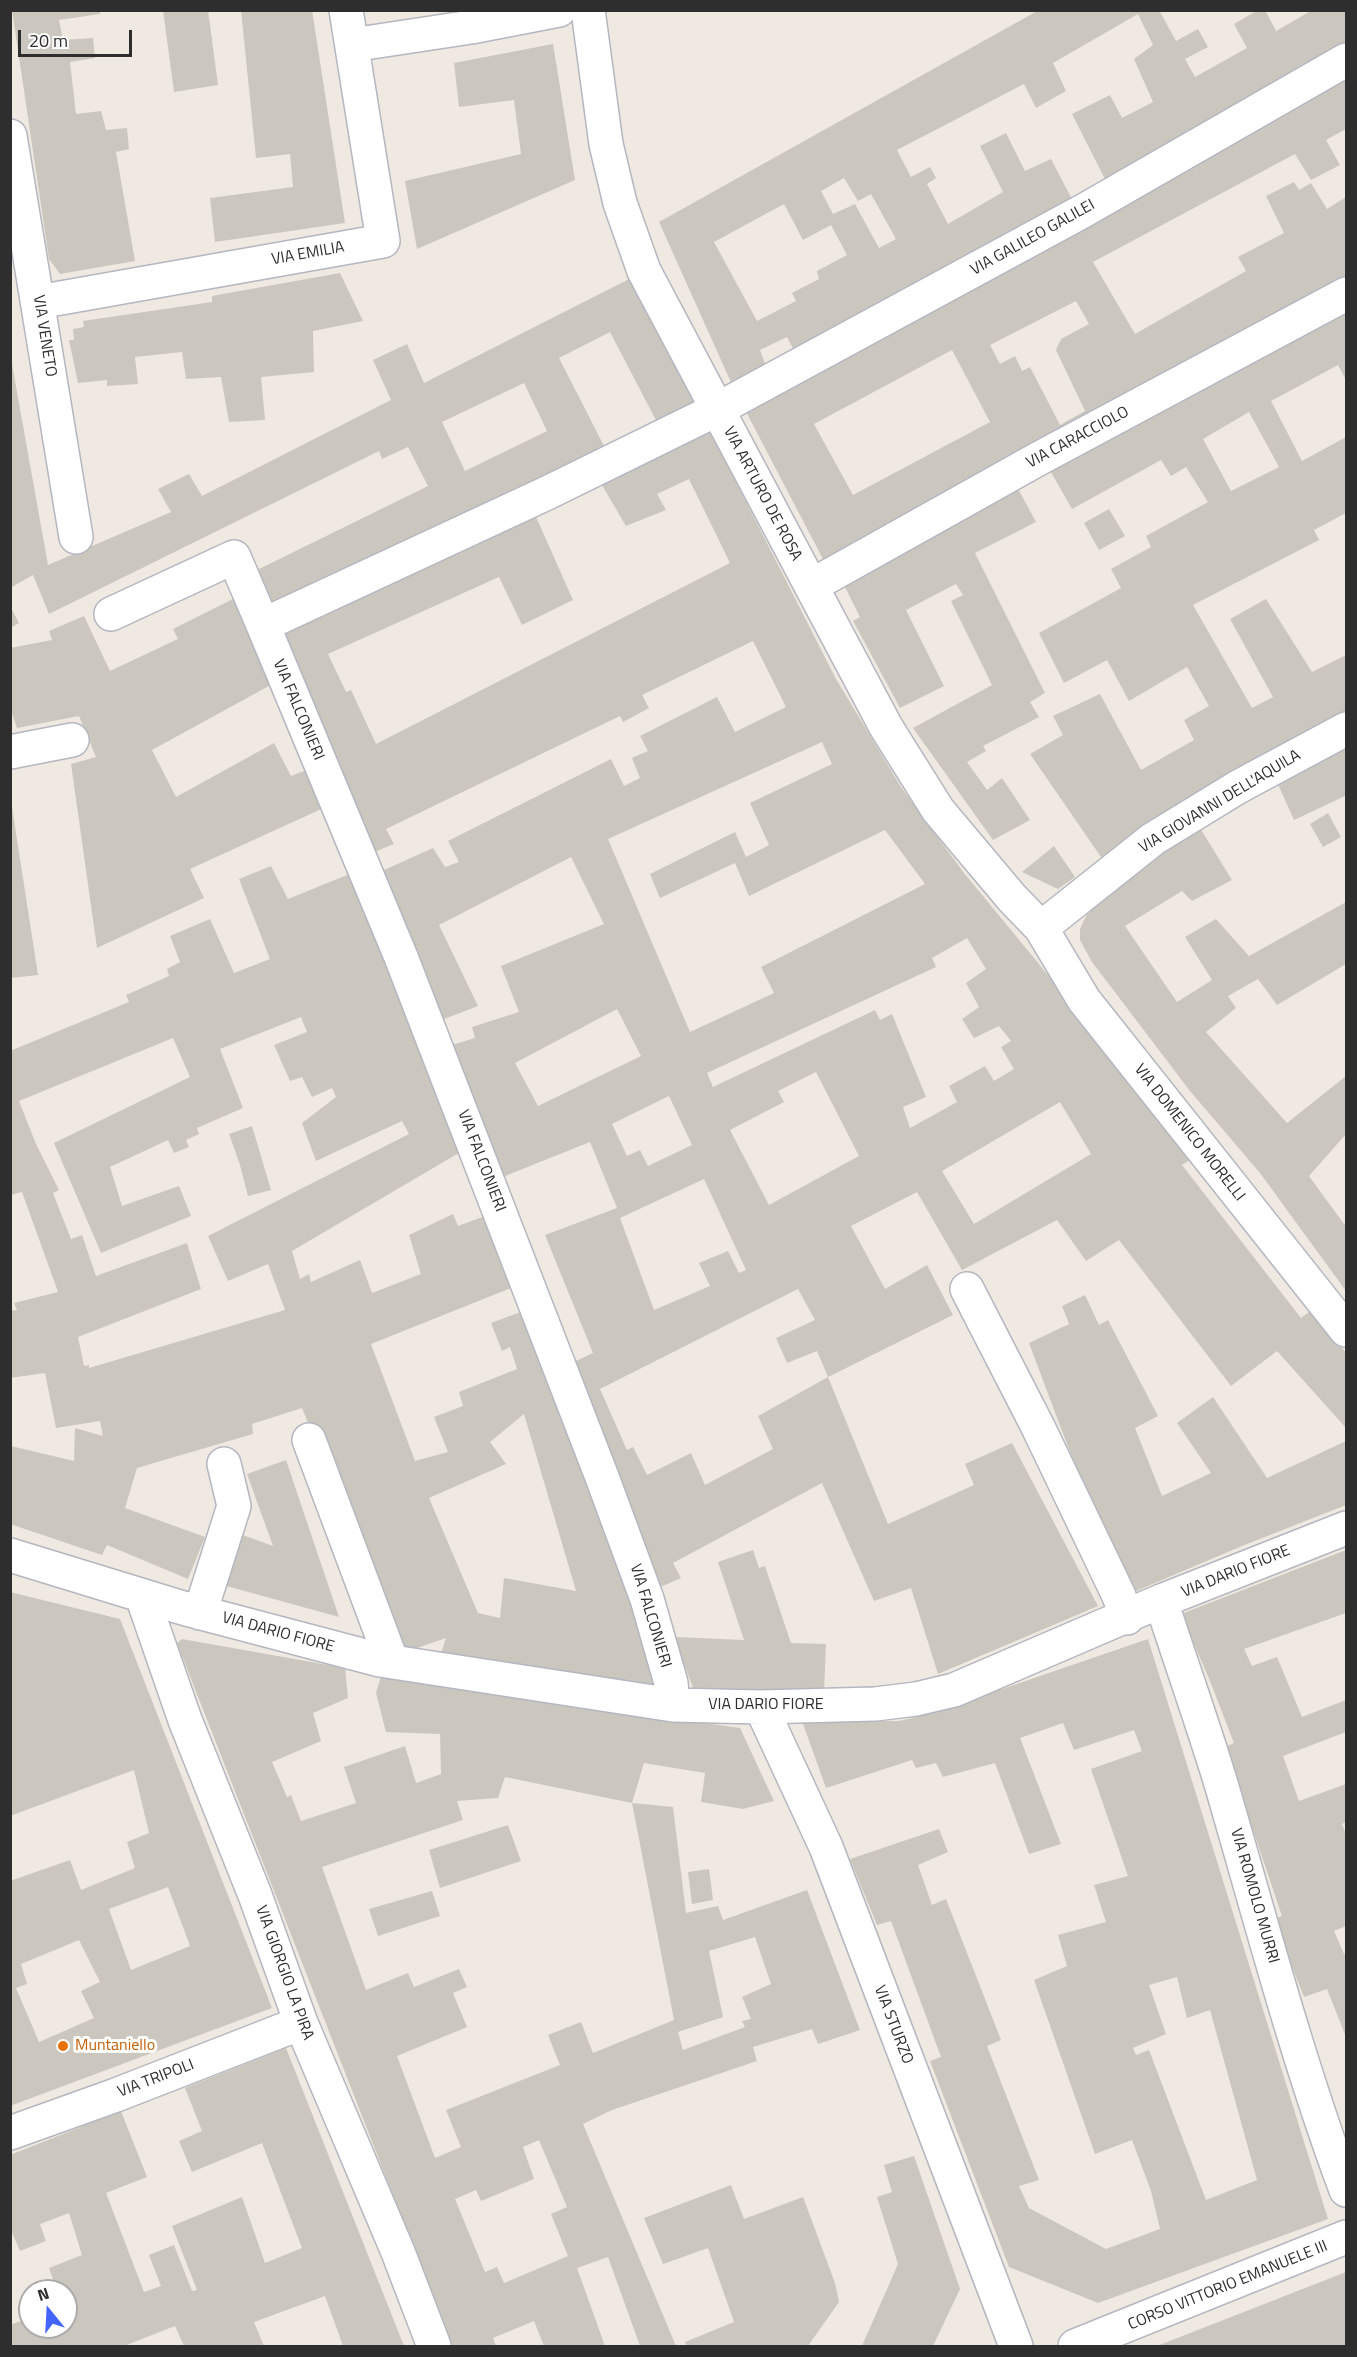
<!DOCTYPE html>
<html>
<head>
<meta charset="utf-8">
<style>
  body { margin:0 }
  #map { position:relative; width:1357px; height:2357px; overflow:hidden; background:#efe9e1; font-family:"Titillium Web",sans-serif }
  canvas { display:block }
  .frame { position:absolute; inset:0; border:12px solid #2e2e2e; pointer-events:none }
  .north { position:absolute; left:18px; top:2279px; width:60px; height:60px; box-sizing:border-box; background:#fff; border:2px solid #ababab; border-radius:50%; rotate:342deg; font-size:16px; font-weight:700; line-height:24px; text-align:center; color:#2e2e2e }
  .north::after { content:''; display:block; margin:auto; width:21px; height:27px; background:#4264fb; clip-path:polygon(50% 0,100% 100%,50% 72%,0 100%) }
  .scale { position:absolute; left:18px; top:30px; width:114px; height:27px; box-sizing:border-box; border:3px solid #2e2e2e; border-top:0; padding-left:8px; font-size:18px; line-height:21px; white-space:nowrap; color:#2e2e2e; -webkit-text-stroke:4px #fff; paint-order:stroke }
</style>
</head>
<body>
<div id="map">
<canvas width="1357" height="2357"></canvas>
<div class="frame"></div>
<div class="north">N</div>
<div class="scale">20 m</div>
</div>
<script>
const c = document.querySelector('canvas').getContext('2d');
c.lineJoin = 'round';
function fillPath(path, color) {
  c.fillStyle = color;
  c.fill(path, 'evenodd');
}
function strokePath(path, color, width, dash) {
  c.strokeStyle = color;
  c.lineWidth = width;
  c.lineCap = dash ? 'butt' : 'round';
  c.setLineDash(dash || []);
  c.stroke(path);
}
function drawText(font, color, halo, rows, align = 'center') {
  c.font = font + ' "Titillium Web",sans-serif';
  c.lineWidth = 6;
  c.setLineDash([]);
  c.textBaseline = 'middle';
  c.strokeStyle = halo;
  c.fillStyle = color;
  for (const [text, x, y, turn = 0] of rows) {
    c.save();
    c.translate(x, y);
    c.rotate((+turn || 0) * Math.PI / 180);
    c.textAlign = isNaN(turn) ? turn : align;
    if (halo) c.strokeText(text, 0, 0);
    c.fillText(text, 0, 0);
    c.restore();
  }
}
const building = new Path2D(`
  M12,10H100V14L59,20L63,40L93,38L95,58L70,62L76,114L101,111L106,130L127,128L129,149L116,152L135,261L60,274L49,259Z
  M163,10H208L218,85L174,92Z
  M241,10H312L345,223L215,242L210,198L293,187L290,154L256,158Z
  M1039,10H1159L1176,41L1198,29L1208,47L1185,59L1195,77L1247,48L1234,24L1258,10H1265L1276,31L1309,12L1308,10H1346V48L1107,183L1072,114L1110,95L1122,118L1153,102L1134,59L1153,45L1138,14L1053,63L1066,91L1036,108L1024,84L897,150L911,177L930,167L936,178L927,184L948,224L1003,192L980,146L1006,133L1025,171L1051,159L1074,203L796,354L787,337L760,350L767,369L734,389L659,222ZM844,178L858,201L871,194L896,239L879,248L855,204L833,214L821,191ZM784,204L803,240L831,225L847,255L817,271L819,279L792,293L796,301L757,321L714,242Z
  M553,44L575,180L417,249L405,181L521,154L514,100L459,107L454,63Z
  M1346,71V129L1326,140L1340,165L1311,180L1295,154L1093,262L1135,334L1246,271L1238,257L1284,233L1266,196L1294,182L1299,190L1311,183L1327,209L1346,197V282L825,563L743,406ZM1076,301L1089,324L1061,339L1056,350L1085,411L1060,425L1030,367L1022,371L1015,356L1000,364L990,345ZM952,350L990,422L853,495L814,424Z
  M340,273L363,321L313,331L314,372L261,377L265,420L229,422L221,377L186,379L182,352L135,357L138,384L107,386V380L78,383L69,340H74L73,329L84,327L83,321L212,302V296Z
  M635,276L700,408L659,426L610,332L559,358L604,446L271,611L255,571L428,486L408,447L382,459L379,451L49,614L33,575L10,588V353L48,565L171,512L158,489L189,474L202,496L391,400L373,360L407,344L424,383ZM524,383L547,431L465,471L442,422Z
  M1346,306V380L1338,365L1271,401L1302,461L1346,437V513L1314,530L1319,540L1193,605L1252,708L1273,697L1230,619L1266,599L1312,672L1346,655V716L1270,754L1101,857L1030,754L1063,735L1053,716L1100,694L1141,770L1194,740L1184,720L1209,706L1187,667L1129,701L1107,660L1064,683L1039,633L1121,588L1111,569L1151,547L1146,536L1208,502L1186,467L1171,476L1161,460L1072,509L1048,467ZM1249,412L1279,467L1231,491L1203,439Z
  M707,425L836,679L901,787L964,873L1099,1037L1193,1158L1182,1165L1301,1318L1313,1309L1346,1353V1428L1277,1351L1231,1386L1119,1240L1086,1261L1057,1220L962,1270L917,1192L851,1226L885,1289L927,1265L953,1315L828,1377L817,1351L787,1363L776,1338L815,1320L798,1289L600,1389L627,1450L633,1447L647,1475L691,1453L705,1485L773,1449L758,1416L828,1377L888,1524L974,1485L965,1464L1012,1443L1098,1606L938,1674L911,1588L874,1601L822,1483L673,1563L681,1578L656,1589L565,1366L593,1353L545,1235L617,1208L590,1142L495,1180L442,1048L475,1038L472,1027L519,1012L501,966L604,924L571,857L439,925L478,1006L434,1023L373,875L433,848L445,867L459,862L448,841L611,759L624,786L640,778L632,758L648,751L640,736L717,697L735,732L786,707L753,641L642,695L649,708L623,722L620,716L386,829L394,844L369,854L277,629L533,510L573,600L522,625L499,577L328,654L346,692L351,690L376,744L730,563L689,479L657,494L666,510L626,526L599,480ZM822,742L832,764L750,803L769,845L746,857L735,832L650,874L660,898L735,863L749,896L885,830L925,884L761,967L774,993L690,1032L608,839ZM967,938L986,969L966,983L979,1007L962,1019L974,1038L999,1026L1011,1041L1001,1047L1014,1069L994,1081L985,1066L949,1086L957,1102L910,1128L903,1107L926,1097L892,1014L880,1020L875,1010L713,1087L707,1073L936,967L932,958ZM617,1009L641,1056L538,1106L515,1063ZM816,1072L859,1156L769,1205L730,1130L784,1102L778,1091ZM669,1096L692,1145L648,1166L640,1150L627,1156L612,1124ZM1060,1102L1091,1154L974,1224L942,1171ZM704,1179L746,1270L739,1273L728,1251L699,1263L710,1286L654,1310L620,1218Z
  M1015,483L1036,522L975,553L1045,693L1030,702L1039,717L983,746L986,751L967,762L987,790L1002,778L1030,820L993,840L913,728L992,685L951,601L963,595L956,584L906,610L944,686L900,708L853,621L860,617L840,577Z
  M1109,509L1125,536L1099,550L1084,523Z
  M239,596L278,681L152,750L176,797L274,743L291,776L312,768L328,806L190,869L204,898L97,948L71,764L96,757L79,716L17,728L10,708V648L52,640L49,631L84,616L110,671L178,639L173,629Z
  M10,606L19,623L10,628Z
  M1346,745V801L1345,796L1294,820L1276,780Z
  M10,794L38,975L10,978Z
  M1328,813L1341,837L1323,847L1310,824Z
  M1200,828L1232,880L1192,901L1182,891L1125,926L1177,1002L1212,980L1185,937L1216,919L1249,956L1346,902V964L1277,1005L1258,979L1228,996L1236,1008L1206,1032L1287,1123L1346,1076V1134L1309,1176L1344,1224L1346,1222V1291L1260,1173L1190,1091L1092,962L1080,940V929L1086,916L1101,899L1133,873Z
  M1054,846L1075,877L1058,889L1022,872Z
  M271,866L288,899L352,873L469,1147L292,1251L300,1279L309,1274L311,1282L360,1260L372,1293L421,1274L409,1235L453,1214L458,1226L493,1213L521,1284L371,1344L415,1461L448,1452L434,1417L463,1406L459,1392L517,1369L510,1347L502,1351L491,1323L526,1310L640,1612L655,1689L440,1657L446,1638L403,1653L302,1408L252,1424L253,1434L137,1468L125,1508L205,1537L188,1579L107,1545L102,1555L10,1524L11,1446L74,1461L75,1428L103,1436L100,1421L56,1428L45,1373L10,1378V1311L17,1310L14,1303L58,1292L22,1192L10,1195V1051L129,1002L126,995L169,976L167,969L180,962L170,936L210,919L234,973L270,959L239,879ZM301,1017L307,1032L274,1045L290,1081L302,1077L312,1097L332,1088L336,1097L302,1123L316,1161L402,1121L409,1134L208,1236L228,1281L268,1264L285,1310L89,1368V1365L84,1366L78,1337L201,1289L187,1243L96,1276L82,1235L71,1239L53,1193L59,1190L36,1144L19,1101L173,1038L190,1077L54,1143L101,1253L191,1216L179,1186L122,1206L110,1167L168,1140L174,1153L189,1147L186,1140L199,1134L197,1128L243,1108L220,1049ZM524,1414L576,1591L504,1578L500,1618L478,1613L429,1498L506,1464L490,1442Z
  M252,1126L271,1190L248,1196L240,1165L229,1134Z
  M1085,1295L1099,1325L1108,1320L1158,1416L1135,1428L1162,1496L1211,1473L1177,1423L1213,1397L1267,1478L1346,1441V1505L1242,1546L1136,1591L1074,1463L1029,1343L1069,1324L1062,1306Z
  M286,1460L339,1617L212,1582L232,1531L273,1546L247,1474Z
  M753,1550L759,1568L765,1566L791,1643L826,1644L824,1692L693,1688L674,1637L744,1640L718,1562Z
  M1346,1550V1613L1244,1649L1252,1666L1277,1657L1302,1717L1346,1700V1732L1283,1756L1299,1801L1346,1784V1822L1342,1824L1346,1834V1926L1334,1931L1344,1954L1346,1953V2037L1327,1989L1304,1997L1273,1919L1282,1916L1225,1747L1234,1743L1210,1681L1181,1614Z
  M10,1592L120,1619L272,2008L10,2106V1881L70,1860L81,1890L135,1868L127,1842L149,1833L134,1770L10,1816ZM168,1887L190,1946L131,1970L109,1909ZM79,1940L100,1982L81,1991L94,2018L39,2042L16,1988L27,1984L21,1964Z
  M182,1639L345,1668L348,1698L313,1713L321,1741L272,1762L287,1797L291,1795L301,1821L356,1803L344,1767L405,1746L416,1783L441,1774L440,1734L386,1732L376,1693L381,1676L740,1728L774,1801L743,1809L701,1802L705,1773L644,1763L632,1803L505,1777L498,1798L457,1801L463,1820L322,1867L366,1990L408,1973L414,1987L459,1969L467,1987L453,1993L467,2027L397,2056L435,2158L461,2147L446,2110L560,2065L548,2035L581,2022L593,2053L674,2020L632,1803L673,1807L686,1913L718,1906L723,1920L807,1890L860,2030L818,2044L812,2029L753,2047L757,2061L612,2110L583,2124L676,2346H640L608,2257L577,2268L605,2346H544L534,2321L493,2338L496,2346H452L177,1643ZM755,1937L771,1984L742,1997L751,2019L742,2021L745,2027L683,2050L678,2032L723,2017L709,1951ZM539,2140L567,2207L551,2214L568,2256L504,2283L497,2267L485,2272L455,2199L476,2190L481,2201L534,2179L523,2147Z
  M1148,1639L1328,2219L1098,2303L1009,2267L930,2061L941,2057L891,1921L877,1925L850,1859L939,1829L948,1852L918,1865L932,1905L946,1899L1001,2040L987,2046L1039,2180L1019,2186L1029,2208L1106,2249L1160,2229L1151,2191L1132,2140L1095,2154L1034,1980L1067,1966L1058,1935L1106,1922L1094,1885L1128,1876L1091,1769L1142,1751L1134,1730L1074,1750L1063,1723L1020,1738L1061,1844L1029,1854L995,1763L943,1777L936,1763L916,1768L912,1760L826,1788L802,1721H899L935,1712ZM1177,1977L1187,2018L1210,2010L1257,2180L1206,2200L1149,2050L1136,2055L1133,2048L1166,2034L1149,1985Z
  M508,1825L521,1861L440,1888L429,1850Z
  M709,1869L713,1900L692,1904L688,1872Z
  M432,1891L440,1916L378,1936L369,1909Z
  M286,2048L404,2346H343L325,2296L254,2322L264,2346H184L175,2326L124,2346H10V2325L28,2318L27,2313L30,2312V2327H66V2291H57L49,2268L82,2255L69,2213L40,2224L46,2241L20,2251L10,2228V2155L121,2111L147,2177L106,2193L144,2292L161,2286L149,2255L174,2245L192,2291L197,2290L172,2226L242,2197L265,2263L302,2248L262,2143L192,2172L179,2141L202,2131L185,2088Z
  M914,2156L960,2289L933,2346H862L898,2264L877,2197L892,2192L884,2165Z
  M731,2185L744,2219L803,2197L835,2283L839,2302L808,2346H687L685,2342L734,2322L708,2248L663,2264L644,2218Z
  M1346,2272V2346H1157Z`);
const street = new Path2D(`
  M588,10L606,144L620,203L644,271L886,727L938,810L1012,898L1041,928L1084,1000L1346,1330
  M352,45L471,27L559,10
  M10,136L76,537
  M38,302L383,241L346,10
  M811,586L1038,459L1346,294
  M111,614L234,557L263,625
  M10,752L72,740
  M1041,928L1153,839L1238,787L1346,729
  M967,1289L1038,1427L1119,1596L1127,1618
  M309,1440L392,1662
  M10,1555L183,1608L380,1660L673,1705L761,1707L875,1704L916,1699L954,1690L1161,1601L1346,1528
  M142,1596L185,1720L255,1895L301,2023L398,2252L434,2346
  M1161,1601C1181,1663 1203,1724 1222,1787C1261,1921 1297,2059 1346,2190
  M200,1613L234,1506L224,1464
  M673,1705L671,1683L647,1599L602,1477L401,957L263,625L547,493L716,410L1083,211L1346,60
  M761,1707L826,1847L1016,2346
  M10,2133L116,2095L301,2023
  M1075,2346L1346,2237`);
const markers = [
  [63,2046,6,"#e8710a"]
];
const streetNames = [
  ["VIA GALILEO GALILEI",1033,238,-29],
  ["VIA EMILIA",308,254,-10],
  ["VIA VENETO",44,336,81],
  ["VIA CARACCIOLO",1078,438,-28],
  ["VIA ARTURO DE ROSA",762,494,62],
  ["VIA FALCONIERI",298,710,67],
  ["VIA GIOVANNI DELL'AQUILA",1220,802,-31],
  ["VIA DOMENICO MORELLI",1189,1133,52],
  ["VIA FALCONIERI",481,1161,69],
  ["VIA DARIO FIORE",1236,1572,-22],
  ["VIA FALCONIERI",650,1616,73],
  ["VIA DARIO FIORE",278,1633,15],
  ["VIA DARIO FIORE",766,1705],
  ["VIA ROMOLO MURRI",1254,1896,74],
  ["VIA GIORGIO LA PIRA",284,1973,70],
  ["VIA STURZO",893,2025,69],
  ["VIA TRIPOLI",156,2079,-21],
  ["CORSO VITTORIO EMANUELE III",1228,2286,-22]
];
const foodNames = [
  ["Muntaniello",75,2046]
];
fillPath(building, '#cbc7bf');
strokePath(street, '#b4b7c1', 36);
strokePath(street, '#fff', 33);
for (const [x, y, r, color] of markers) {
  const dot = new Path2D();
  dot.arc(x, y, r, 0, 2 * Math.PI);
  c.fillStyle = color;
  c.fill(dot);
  strokePath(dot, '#fff', 2);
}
drawText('16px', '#2e2e2e', '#fff', streetNames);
drawText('16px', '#c56008', '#fff', foodNames, 'left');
</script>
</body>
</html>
